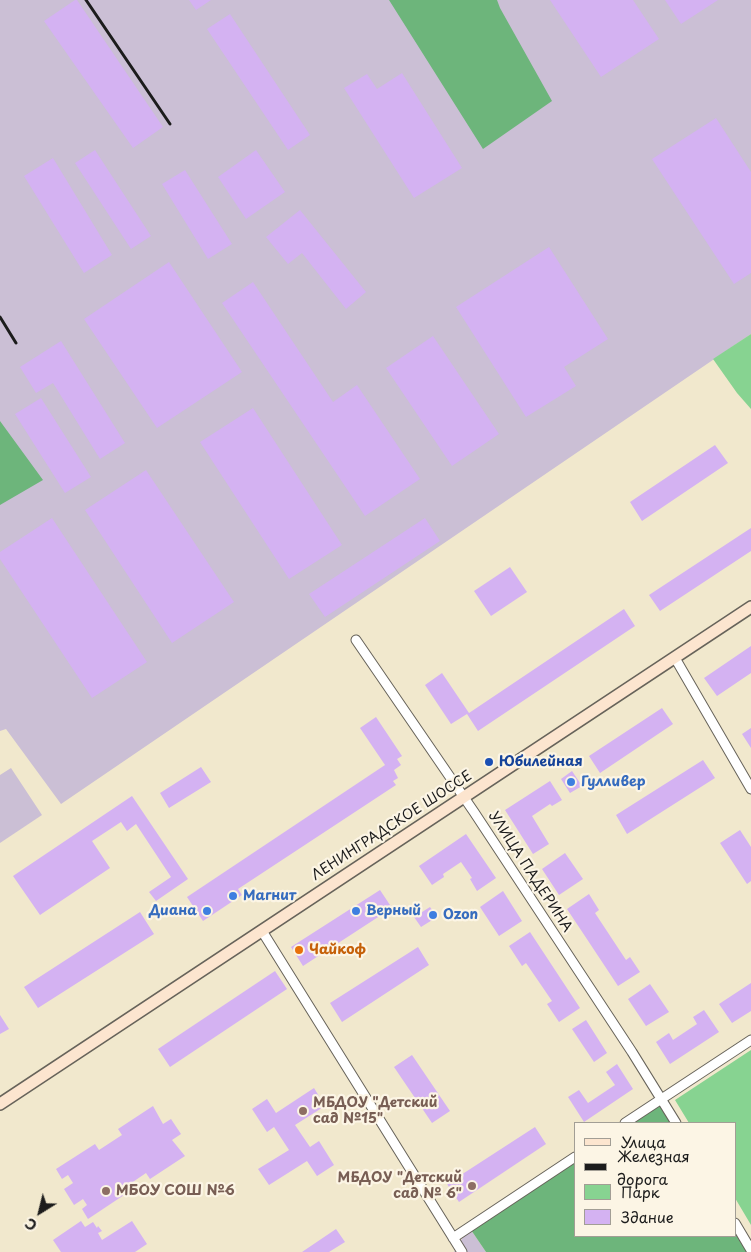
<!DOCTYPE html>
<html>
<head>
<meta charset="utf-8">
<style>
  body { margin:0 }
  #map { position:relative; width:751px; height:1252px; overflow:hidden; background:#f1e8cd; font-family:"Playpen Sans",sans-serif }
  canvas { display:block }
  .legend { position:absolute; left:574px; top:1122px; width:162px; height:115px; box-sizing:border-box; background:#fcf5e5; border:1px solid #a29e95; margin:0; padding:6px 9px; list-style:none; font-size:15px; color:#1c1c1c }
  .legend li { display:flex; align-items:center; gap:10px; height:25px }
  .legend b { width:25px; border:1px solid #a29e95 }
  .north { position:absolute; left:15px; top:1187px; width:50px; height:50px; -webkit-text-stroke:4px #fcf5e5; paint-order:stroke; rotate:216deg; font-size:14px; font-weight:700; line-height:20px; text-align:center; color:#1c1c1c }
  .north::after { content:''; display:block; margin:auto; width:18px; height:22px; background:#1c1c1c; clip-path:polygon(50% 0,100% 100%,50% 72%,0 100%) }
</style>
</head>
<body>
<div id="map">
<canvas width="751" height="1252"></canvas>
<ul class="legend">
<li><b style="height:6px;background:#fce5cf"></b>Улица</li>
<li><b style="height:6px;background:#1c1c1c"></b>Железная дорога</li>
<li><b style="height:14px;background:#87d391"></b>Парк</li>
<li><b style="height:14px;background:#d4b2f2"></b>Здание</li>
</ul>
<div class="north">С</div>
</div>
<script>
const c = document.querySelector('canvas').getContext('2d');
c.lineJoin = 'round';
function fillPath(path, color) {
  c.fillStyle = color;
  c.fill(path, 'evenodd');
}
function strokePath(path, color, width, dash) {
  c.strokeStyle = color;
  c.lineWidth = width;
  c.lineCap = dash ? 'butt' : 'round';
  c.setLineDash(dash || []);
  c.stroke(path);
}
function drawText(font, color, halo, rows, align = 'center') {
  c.font = font + ' "Playpen Sans",sans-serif';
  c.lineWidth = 4.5;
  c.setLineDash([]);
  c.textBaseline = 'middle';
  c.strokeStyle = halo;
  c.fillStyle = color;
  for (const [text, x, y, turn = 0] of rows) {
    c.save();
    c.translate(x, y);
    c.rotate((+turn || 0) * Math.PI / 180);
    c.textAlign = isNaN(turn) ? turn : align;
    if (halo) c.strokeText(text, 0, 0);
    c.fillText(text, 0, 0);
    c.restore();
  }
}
const industrial = new Path2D(`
  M0,0H751V334L61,804L6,729L0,731Z
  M11,768L42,815L0,843V775Z
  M469,1227L486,1252H454Z`);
const green = new Path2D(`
  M751,334V409L737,393L713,359Z
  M751,1050V1225L735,1198V1123H689L675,1100Z`);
const forest = new Path2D(`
  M389,0H497L500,8L552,101L483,149Z
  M0,421L43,480L0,505Z
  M661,1099L676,1123H625Z
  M575,1157V1236H735V1223L751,1252H486L469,1227Z`);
const building = new Path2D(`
  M75,0H77L163,127L133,148L44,21Z
  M189,0H211L196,10Z
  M550,0H633L659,39L601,77Z
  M665,0H718L681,24Z
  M230,14L310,135L288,150L207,29Z
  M402,73L462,168L414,198L344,88L367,74L377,89Z
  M716,118L751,172V273L734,284L652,159Z
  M95,150L151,236L131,249L75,163Z
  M256,150L285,192L246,219L218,177Z
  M53,158L112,255L84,273L24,176Z
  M185,170L232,244L208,259L162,184Z
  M300,210L366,292L346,309L302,253L288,264L266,237Z
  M549,247L608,339L564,367L576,386L526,417L456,307Z
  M169,262L242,372L157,428L84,319Z
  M253,282L333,402L357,385L420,479L365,516L222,303Z
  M433,336L499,434L452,466L386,368Z
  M61,341L125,443L100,459L53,383L36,393L20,367Z
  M41,398L91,477L65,493L15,414Z
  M253,408L342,545L289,579L200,442Z
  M715,445L728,463L642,521L630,502Z
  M146,470L234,602L172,643L85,510Z
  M52,518L147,662L92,698L0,559V552Z
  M425,518L440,541L325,617L309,594Z
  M751,528V551L660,611L649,595Z
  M510,567L527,592L491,616L474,591Z
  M624,609L635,626L478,731L467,714L451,724L425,685L442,673L469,713Z
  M751,646V673L717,696L704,678Z
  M662,708L673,724L600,773L589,756Z
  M376,717L402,756L397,759L401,765L394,770L398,778L393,781L396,785L238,889L242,895L203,921L187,897L385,765L360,728Z
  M751,728V748L742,734Z
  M703,760L715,778L627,834L616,815Z
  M201,767L211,782L169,808L160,793Z
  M572,771L582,786L570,793L561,779Z
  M550,781L562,800L552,806L550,804L532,816L549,844L533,854L505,810Z
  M132,796L188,879L156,901L149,892L171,877L136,824L127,831L121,822L92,841L110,868L40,915L13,876Z
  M740,830L751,847V881L747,884L720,843Z
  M466,834L496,878L477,891L470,879L472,878L461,862L443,874L444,877L432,885L419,866Z
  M565,853L583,879L559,895L542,869Z
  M380,890L392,908L303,966L291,947Z
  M503,891L522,921L499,936L480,907Z
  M589,894L599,910L595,913L626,960L630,957L640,972L618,986L567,909Z
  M430,907L437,917L421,927L414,917Z
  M140,912L154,934L38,1008L24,987Z
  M530,932L580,1008L559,1022L547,1004L552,1001L526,963L522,966L509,946Z
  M418,947L429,965L342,1022L330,1003Z
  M275,971L287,989L170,1067L158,1049Z
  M751,983V1011L732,1023L719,1004Z
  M650,984L669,1012L646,1026L628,999Z
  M704,1010L719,1032L670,1064L656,1042L669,1033L673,1040L697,1024L693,1017Z
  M0,1015L9,1029L0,1034Z
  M586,1020L607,1053L594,1062L572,1029Z
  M412,1055L450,1111L432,1123L394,1067Z
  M617,1064L633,1089L584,1122L568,1097L579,1090L588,1103L615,1085L606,1072Z
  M314,1088L325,1106L295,1125L310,1147L319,1141L334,1165L317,1176L307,1161L269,1185L258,1169L289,1150L274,1127L267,1132L252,1109L267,1099L276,1113Z
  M153,1106L163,1124L171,1119L181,1134L172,1140L185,1156L150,1179L146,1173L124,1188L127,1193L88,1219L82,1209L87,1205L83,1199L74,1205L64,1189L73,1183L68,1175L62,1179L56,1169L95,1144L99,1150L122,1135L118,1129Z
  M535,1127L546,1144L459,1202L447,1184Z
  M81,1221L85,1227L93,1222L97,1228L98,1226L102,1231L98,1233L102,1240L132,1221L147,1244L135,1252H61L53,1240Z
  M336,1229L345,1242L329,1252H302Z`);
const minor = new Path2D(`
  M356,640L474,812L632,1052L676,1123
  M675,658L751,789
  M262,931L462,1252
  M625,1123L751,1040
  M735,1223L751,1250
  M453,1238L575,1157`);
const secondary = new Path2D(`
  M0,1104L751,607`);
const rail = new Path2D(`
  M86,0L170,124
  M0,317L16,343`);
const markers = [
  [489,762,5,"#1a4fb4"],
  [571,782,5,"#3f7fe0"],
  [233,896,5,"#3f7fe0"],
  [207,911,5,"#3f7fe0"],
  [356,911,5,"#3f7fe0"],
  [433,915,5,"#3f7fe0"],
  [299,950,5,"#e8710a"],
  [303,1111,5,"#8d6e63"],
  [472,1186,5,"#8d6e63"],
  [106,1191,5,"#8d6e63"]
];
const transitNames = [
  ["Юбилейная",499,762]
];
const shopNames = [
  ["Гулливер",581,782],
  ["Магнит",243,896],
  ["Диана",197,911,"right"],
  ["Верный",366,911],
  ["Ozon",443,915]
];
const streetNames = [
  ["ЛЕНИНГРАДСКОЕ ШОССЕ",392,826,-33],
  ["УЛИЦА ПАДЕРИНА",530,872,57]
];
const foodNames = [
  ["Чайкоф",309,950]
];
const educationNames = [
  ["МБДОУ \"Детский",313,1103],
  ["сад №15\"",313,1119],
  ["МБДОУ \"Детский",462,1178,"right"],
  ["сад № 6\"",462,1194,"right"],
  ["МБОУ СОШ №6",116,1191]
];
fillPath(industrial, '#cbbfd5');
fillPath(green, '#87d391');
fillPath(forest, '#6db57b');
fillPath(building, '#d4b2f2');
strokePath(minor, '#67635a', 11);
strokePath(secondary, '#67635a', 14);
strokePath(minor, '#fff', 9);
strokePath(secondary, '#fce5cf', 11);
strokePath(rail, '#1c1c1c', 3);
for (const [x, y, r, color] of markers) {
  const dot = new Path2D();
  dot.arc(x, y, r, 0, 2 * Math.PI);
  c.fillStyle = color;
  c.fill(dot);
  strokePath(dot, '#fcf5e5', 2);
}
drawText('bold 14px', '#164399', '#fcf5e5', transitNames, 'left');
drawText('bold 14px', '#366cbe', '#fcf5e5', shopNames, 'left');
drawText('14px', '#1c1c1c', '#fcf5e5', streetNames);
drawText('bold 14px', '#c56008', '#fcf5e5', foodNames, 'left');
drawText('bold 14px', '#785e54', '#fcf5e5', educationNames, 'left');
</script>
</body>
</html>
